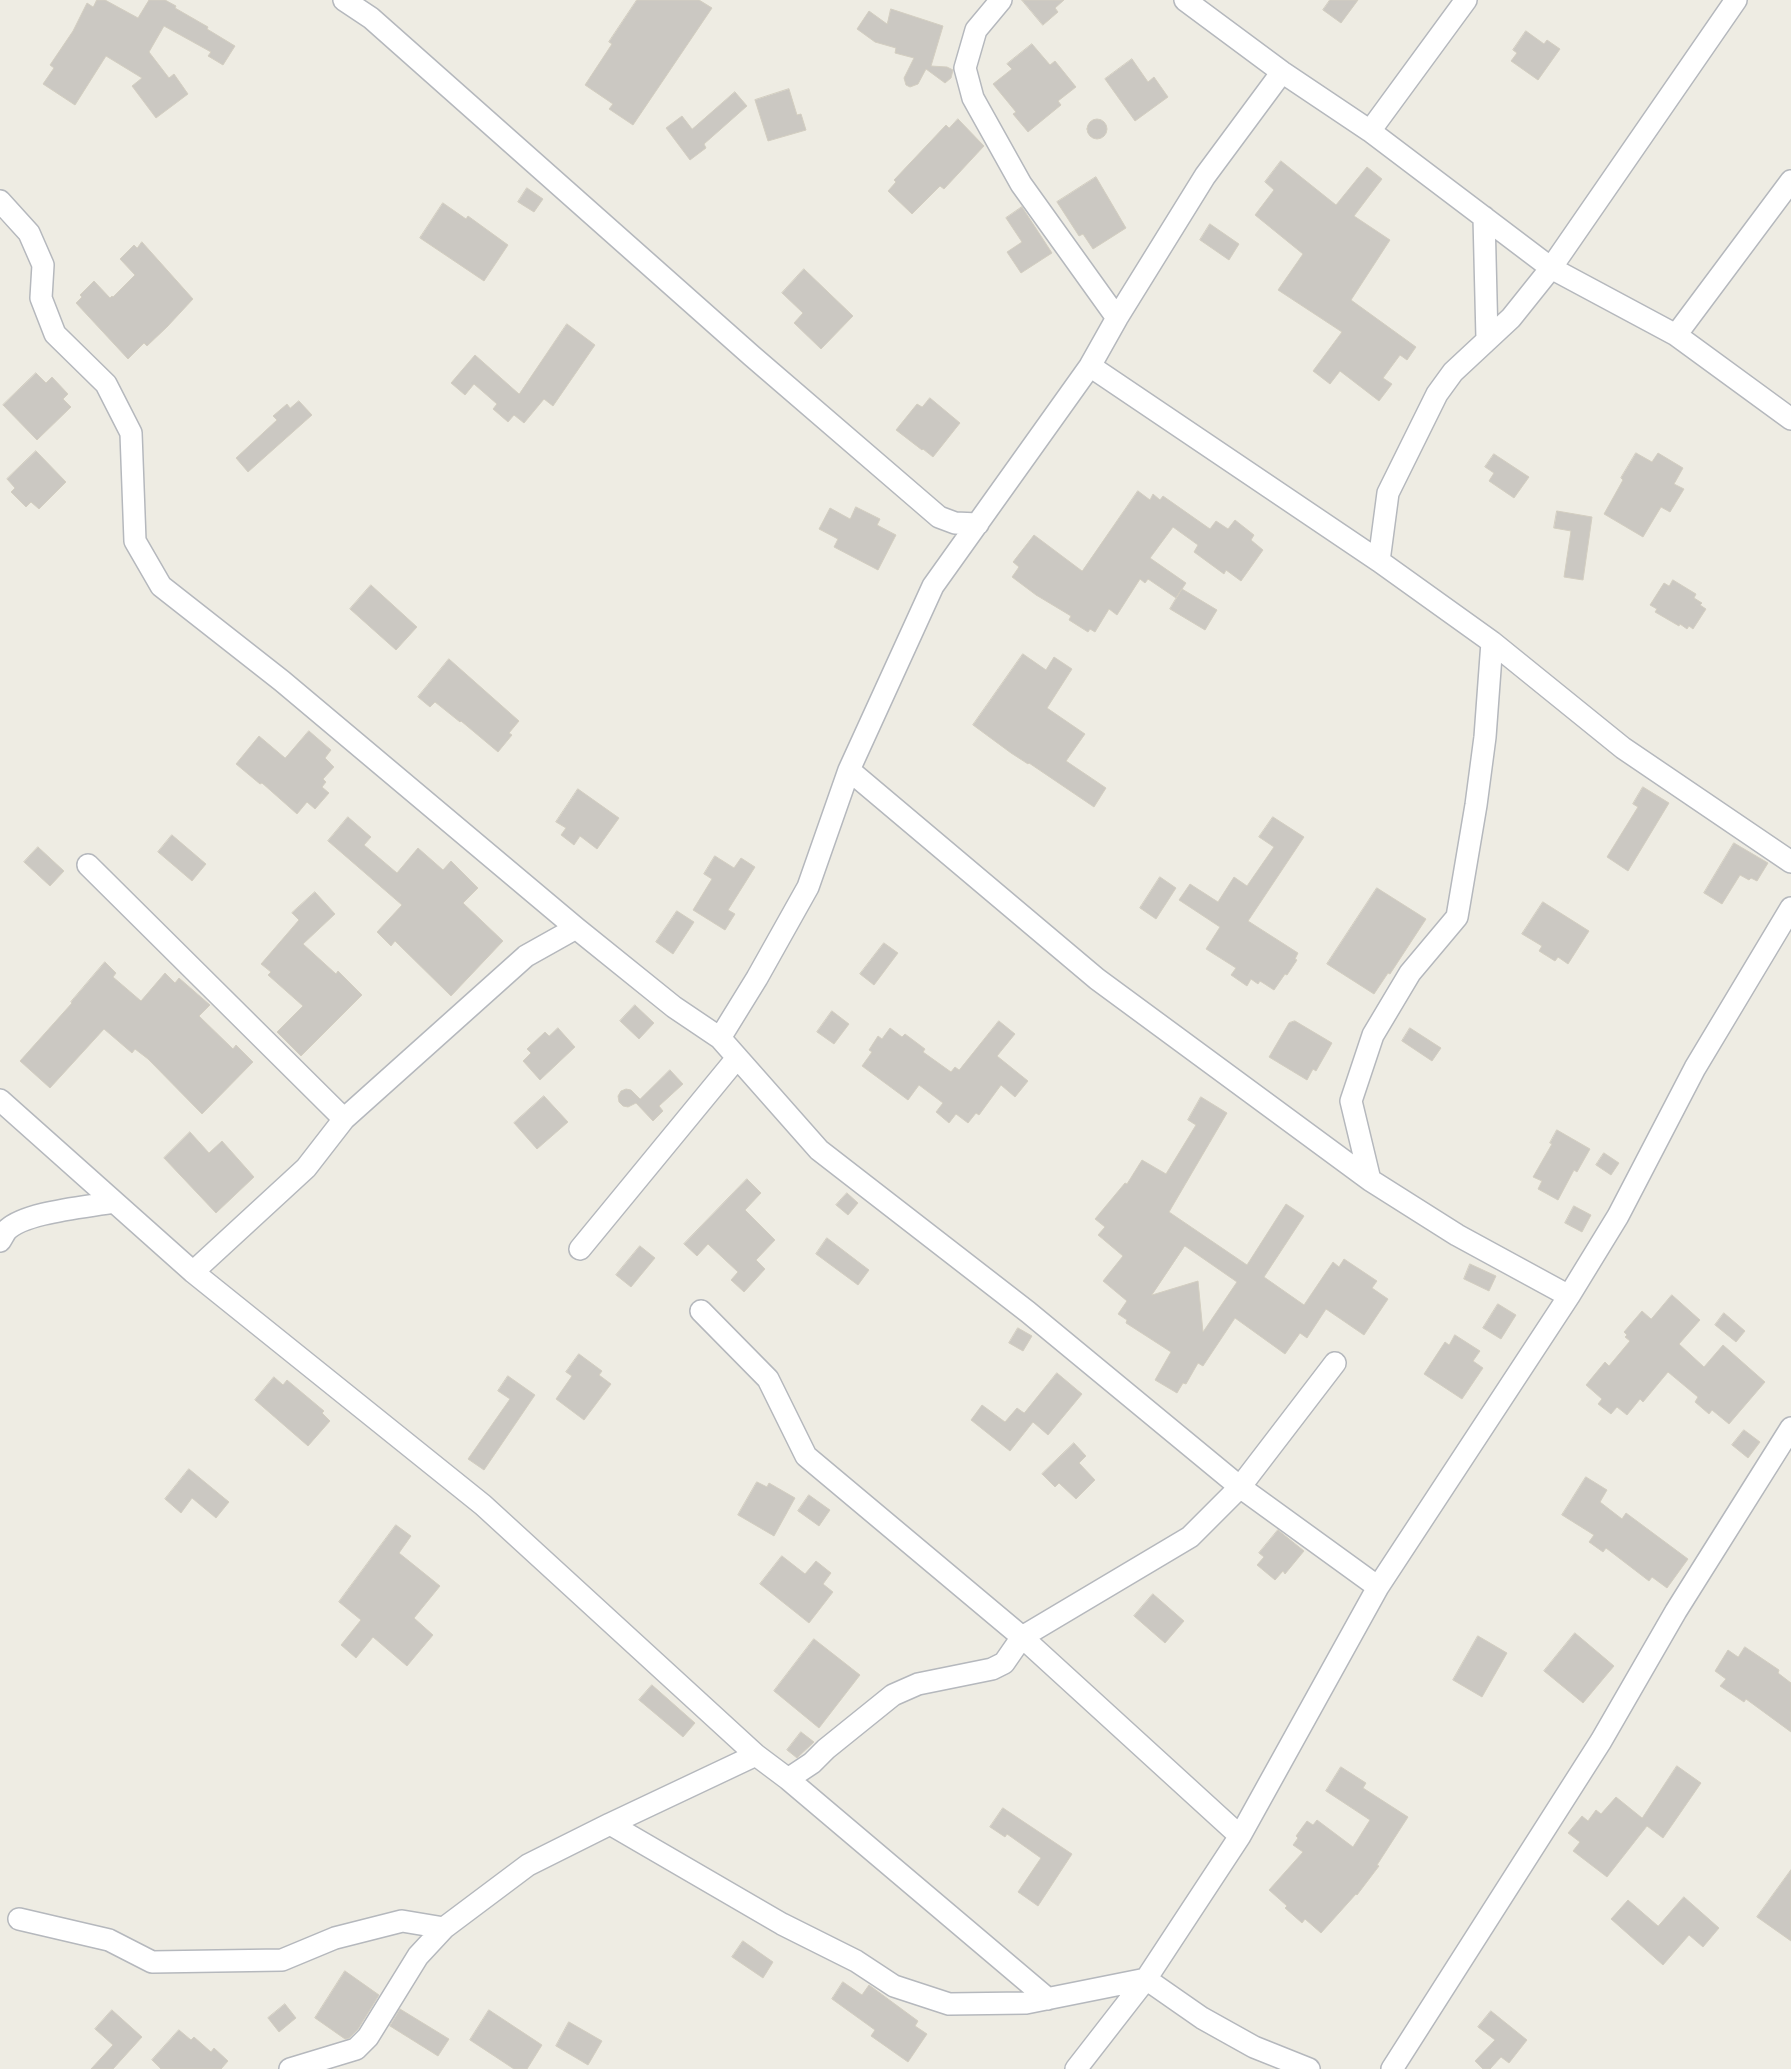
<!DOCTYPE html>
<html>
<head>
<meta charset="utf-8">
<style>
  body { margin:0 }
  canvas { display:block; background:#eeece3 }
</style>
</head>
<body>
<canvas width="1791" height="2069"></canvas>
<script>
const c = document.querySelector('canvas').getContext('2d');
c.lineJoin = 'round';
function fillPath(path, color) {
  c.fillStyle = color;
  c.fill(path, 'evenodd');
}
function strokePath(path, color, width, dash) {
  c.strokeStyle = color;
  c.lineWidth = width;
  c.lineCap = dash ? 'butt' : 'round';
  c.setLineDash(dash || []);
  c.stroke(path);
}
const building = new Path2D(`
  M97,0H105L138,18L149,0H165L176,6L175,8L208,27L207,29L235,46L223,65L208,56L211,52L164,26L149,52L169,78L174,74L188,94L156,118L132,86L142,78L106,56L75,105L43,84L54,68L50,65L73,31L87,3L93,7Z
  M637,0H699L712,8L633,125L609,109L613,104L585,85L612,44L609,42Z
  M1022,0H1064L1055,8L1058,12L1043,25Z
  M1330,0H1358L1341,23L1323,10Z
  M891,9L943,26L931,66L947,67L953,70L951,78L945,83L926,69L918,84L910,87L906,85L904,78L914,58L895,53L896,48L875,42L857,29L869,11L887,24Z
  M1526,31L1544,44L1547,40L1560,49L1538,80L1511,61L1517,53L1513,50Z
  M1032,44L1050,65L1055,61L1076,87L1058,101L1061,105L1028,132L1013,114L1016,112L993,84L1012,69L1007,64Z
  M1132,59L1148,82L1154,77L1168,97L1135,121L1105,79Z
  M789,89L797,115L801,114L806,130L768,141L755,100Z
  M735,92L747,106L704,144L706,148L690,160L666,128L682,116L692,129Z
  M958,119L984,146L944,189L940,186L912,214L888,191L896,182L894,180L946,125L949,128Z
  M1087 129a10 10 0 1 1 20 0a10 10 0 1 1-20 0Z
  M1281,161L1336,205L1367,167L1382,179L1354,216L1390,240L1351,300L1416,347L1407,360L1400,355L1383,378L1392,384L1379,401L1340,371L1330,384L1313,371L1342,332L1278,290L1303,254L1255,215L1274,190L1265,182Z
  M1096,177L1126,228L1093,249L1083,234L1079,236L1057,202Z
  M527,188L543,199L534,212L518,202Z
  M443,203L466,219L468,216L508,245L484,281L420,238Z
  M1022,207L1052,253L1021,273L1007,252L1022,242L1006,218Z
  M1210,224L1239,244L1229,260L1200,240Z
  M142,242L193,299L167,327L147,346L144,343L128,359L76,303L82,297L80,295L94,281L110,298L112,296L113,297L135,275L120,259L134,245L137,248Z
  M804,269L853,316L821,349L794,323L803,313L782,293Z
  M567,324L595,345L553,406L544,399L524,423L514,415L508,422L493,409L497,404L474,384L465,395L451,383L475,355L519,394Z
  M36,373L46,383L52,377L68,394L63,399L71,407L37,440L3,405Z
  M930,398L960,423L933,457L923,449L922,450L896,430L917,404L922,407Z
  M299,401L312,415L248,472L236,458L277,420L273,416L287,404L290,408Z
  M36,451L66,482L39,509L31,502L26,507L11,492L15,488L7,479Z
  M1636,453L1652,462L1658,453L1683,468L1674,484L1684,489L1670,512L1661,507L1643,537L1604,514L1623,480L1621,478Z
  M1494,454L1529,477L1514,498L1489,481L1494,473L1485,467Z
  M1138,491L1150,500L1153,494L1160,500L1163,496L1210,529L1216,521L1228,529L1235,520L1254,535L1251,540L1263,550L1241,581L1226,570L1224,574L1194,552L1198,545L1173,527L1150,558L1186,583L1176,598L1148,579L1145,583L1140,579L1117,615L1109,609L1095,632L1090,629L1088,632L1069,620L1071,616L1036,595L1012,577L1019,567L1013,562L1034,535L1082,571Z
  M856,507L880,519L877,525L896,535L878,570L834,547L838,539L819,529L830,508L850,519Z
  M1557,511L1592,517L1583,580L1564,577L1571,531L1554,528Z
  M1673,580L1696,594L1694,598L1702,603L1700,605L1706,609L1693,629L1689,626L1687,629L1680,624L1679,626L1655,612L1657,609L1650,605L1664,583L1669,586Z
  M371,585L417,627L396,650L350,609Z
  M1182,589L1217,610L1205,630L1170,609Z
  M1023,654L1046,670L1054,657L1072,669L1047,708L1085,734L1066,761L1106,788L1094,807L1029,763L1028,764L1011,753L973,725Z
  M449,659L519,721L509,733L512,735L498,752L461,721L460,722L435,702L430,707L418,697Z
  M309,731L331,750L325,758L334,767L323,779L326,782L322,787L329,793L315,809L307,802L297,814L262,783L260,784L236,764L259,736L285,758Z
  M1643,787L1669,803L1628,871L1607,857L1638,807L1633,804Z
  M578,789L619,818L597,849L580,836L574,845L561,835L566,828L556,822Z
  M348,817L371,837L364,845L397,873L418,848L443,870L451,861L478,888L463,903L503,941L451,996L395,941L391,946L377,932L402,905L328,841Z
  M1273,817L1304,837L1248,921L1298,953L1295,959L1297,960L1287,975L1285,974L1274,990L1260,981L1258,984L1251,979L1247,986L1231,975L1236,968L1206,949L1220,927L1179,900L1190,884L1218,902L1234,877L1247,886L1274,847L1259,837Z
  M172,835L206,864L192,881L158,852Z
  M1734,843L1768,863L1757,881L1751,878L1749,880L1740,875L1722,904L1704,893Z
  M38,847L64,871L50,886L24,862Z
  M715,856L734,868L741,858L755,867L728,910L735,914L725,930L693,910L712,879L704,874Z
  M1160,877L1176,888L1156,919L1140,908Z
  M1377,888L1426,919L1390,974L1388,973L1374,994L1327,964Z
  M315,892L335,914L303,944L336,974L338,971L362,995L301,1056L277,1032L303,1006L268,975L271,972L261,964L299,920L292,913Z
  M1543,902L1589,931L1568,964L1558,957L1555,961L1539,951L1542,946L1522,934Z
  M677,911L694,922L673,954L656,942Z
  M884,943L898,953L874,985L860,974Z
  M105,962L116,973L113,977L141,1001L165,973L175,983L179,978L210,1005L199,1016L233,1049L236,1045L253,1062L202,1114L148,1059L135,1049L132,1053L104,1029L50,1088L20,1061L72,1003L71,1002Z
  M635,1005L654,1023L639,1039L620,1021Z
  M832,1011L849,1024L834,1044L817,1032Z
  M999,1021L1015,1034L997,1056L1028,1081L1015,1097L1001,1085L979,1115L976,1113L968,1123L956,1114L949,1123L936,1112L943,1103L919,1085L908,1100L862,1066L872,1052L869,1050L878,1036L882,1039L890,1028L902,1037L905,1034L925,1049L923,1052L951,1072L955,1067L959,1070Z
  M1295,1021L1332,1043L1316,1071L1313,1069L1307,1080L1269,1057L1289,1023Z
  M558,1028L575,1047L540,1080L523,1061L531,1053L527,1049L545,1032L549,1036Z
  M1410,1028L1441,1048L1432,1061L1402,1041Z
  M670,1070L683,1084L659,1106L663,1111L653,1121L636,1103L628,1107L623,1106L619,1102L618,1096L621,1091L626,1089L631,1090L640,1099Z
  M544,1096L568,1122L537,1149L514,1123Z
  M1201,1097L1227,1113L1169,1212L1247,1265L1286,1204L1304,1216L1264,1277L1304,1305L1333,1262L1339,1267L1344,1259L1377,1281L1372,1288L1388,1299L1364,1335L1326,1309L1307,1338L1300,1333L1285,1354L1235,1318L1203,1366L1198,1363L1186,1384L1183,1383L1177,1393L1155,1380L1171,1352L1126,1323L1127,1320L1118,1314L1127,1301L1103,1281L1123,1256L1098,1235L1105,1227L1095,1219L1125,1183L1127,1184L1142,1160L1166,1174L1196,1125L1188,1120ZM1185,1246L1237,1282L1203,1332L1198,1281L1152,1295Z
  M1557,1130L1590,1149L1577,1172L1574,1170L1558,1200L1538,1189L1542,1181L1533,1177L1552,1144L1550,1143Z
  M190,1132L209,1153L222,1141L254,1177L216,1213L164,1158Z
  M1604,1153L1619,1163L1611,1175L1596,1165Z
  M747,1179L761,1193L745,1210L775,1240L756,1260L765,1269L744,1292L731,1280L738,1272L708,1244L697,1256L684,1244Z
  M847,1193L858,1203L848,1215L836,1205Z
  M1574,1206L1591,1215L1582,1232L1565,1223Z
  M827,1238L869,1270L858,1285L816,1254Z
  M640,1246L655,1258L631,1287L616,1275Z
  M1470,1264L1496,1276L1489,1291L1464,1279Z
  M1672,1295L1700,1320L1679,1344L1704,1367L1723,1345L1765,1382L1729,1424L1712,1410L1709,1414L1695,1402L1698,1397L1668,1372L1643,1402L1640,1399L1627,1415L1617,1407L1611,1414L1598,1404L1602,1399L1586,1385L1605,1362L1609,1366L1630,1341L1625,1337L1627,1335L1624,1332L1642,1311L1651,1319Z
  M1498,1304L1516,1315L1501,1339L1483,1328Z
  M1724,1313L1745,1331L1736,1342L1715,1325Z
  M1018,1328L1032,1336L1023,1351L1009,1343Z
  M1455,1335L1480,1351L1473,1361L1483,1368L1462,1399L1424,1374L1445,1342L1449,1345Z
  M579,1354L602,1371L599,1375L611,1384L584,1420L556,1399L572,1376L566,1372Z
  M1057,1373L1082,1394L1048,1435L1033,1422L1010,1451L971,1420L982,1405L1005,1422L1017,1408L1024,1413Z
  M508,1376L535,1395L484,1470L468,1459L510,1399L498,1391Z
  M274,1377L283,1385L287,1380L324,1411L322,1413L330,1421L308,1446L255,1400Z
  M1744,1430L1760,1442L1748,1458L1732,1445Z
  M1074,1443L1086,1456L1079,1463L1095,1480L1076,1499L1059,1483L1055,1487L1042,1474Z
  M189,1469L229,1502L216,1518L192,1498L181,1513L165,1499Z
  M1586,1477L1607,1490L1600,1502L1622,1519L1626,1513L1688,1559L1667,1588L1652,1577L1649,1581L1606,1548L1603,1552L1589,1542L1594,1535L1562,1515Z
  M757,1482L767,1487L769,1483L795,1498L774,1536L738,1515Z
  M809,1495L830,1510L819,1526L798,1511Z
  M396,1525L411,1536L399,1553L440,1586L414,1618L433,1635L407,1666L373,1637L356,1658L341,1645L361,1620L339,1602Z
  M1278,1530L1304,1551L1285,1574L1283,1571L1275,1580L1257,1565L1264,1557L1259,1553Z
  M782,1556L805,1574L816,1561L831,1573L823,1584L833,1592L809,1623L760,1584Z
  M1153,1594L1184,1621L1165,1643L1134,1616Z
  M1575,1633L1614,1666L1583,1703L1544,1671Z
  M1478,1636L1507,1653L1482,1697L1453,1680Z
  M814,1639L860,1675L819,1728L774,1691Z
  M1745,1647L1779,1670L1778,1673L1791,1683V1732L1746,1699L1744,1702L1720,1686L1726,1679L1715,1671L1728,1650L1738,1657Z
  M652,1685L695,1723L683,1737L639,1700Z
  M801,1732L814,1742L797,1758L787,1750Z
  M1677,1766L1701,1783L1663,1838L1647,1826L1607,1877L1573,1851L1580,1842L1568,1833L1582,1816L1588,1821L1596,1810L1601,1814L1616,1797L1642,1818Z
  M1341,1767L1366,1783L1363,1788L1408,1817L1377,1865L1379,1866L1357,1895L1356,1894L1321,1933L1305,1919L1302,1923L1285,1908L1287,1906L1269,1890L1303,1852L1293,1845L1298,1838L1296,1836L1307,1821L1313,1825L1317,1820L1353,1847L1370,1820L1326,1791Z
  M1003,1808L1072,1854L1038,1906L1018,1892L1041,1858L1007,1834L1005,1837L990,1827Z
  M1791,1870V1941L1757,1917Z
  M1684,1897L1719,1928L1703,1947L1689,1935L1663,1965L1611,1919L1628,1900L1658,1926Z
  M743,1941L773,1962L763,1978L732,1957Z
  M345,1971L379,1995L358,2029L349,2038L345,2039L315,2018Z
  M843,1982L862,1995L869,1985L918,2021L915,2026L927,2034L908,2062L871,2036L875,2030L832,1999Z
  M285,2004L296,2018L279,2032L268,2018Z
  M400,2009L449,2039L438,2056L390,2026Z
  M112,2010L142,2037L113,2069H91L113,2045L95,2029Z
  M489,2010L542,2045L527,2069H514L470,2040Z
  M1491,2011L1527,2040L1509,2063L1501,2057L1490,2069H1483L1475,2061L1495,2040L1478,2027Z
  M569,2022L602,2041L588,2065L556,2046Z
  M179,2030L191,2040L194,2037L211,2052L214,2048L228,2061L221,2069H161L152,2060Z`);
const minor = new Path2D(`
  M344,0L371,18L752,356L939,517L955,523L978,524
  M1001,0L976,30L965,68L973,98L1021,184L1117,318
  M1185,0L1282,72L1370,131L1551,268L1676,335L1791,419
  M1370,131L1466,0
  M0,201L29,233L43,265L41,298L55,334L106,384L131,433L135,541L161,586L282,681L576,928L674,1007L720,1038L819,1150L1028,1312L1240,1487L1378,1587
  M1484,217L1487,339
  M1676,335L1791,181
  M1090,366L1379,561L1492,642L1623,748L1791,862
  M1379,561L1388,493L1437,394L1453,372L1511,318L1551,268L1736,0
  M1492,642L1485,737L1476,805L1457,917L1410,973L1373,1035L1351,1101L1370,1180L1457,1235L1569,1296
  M849,770L1097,979L1370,1180
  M88,865L344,1119
  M720,1038L757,978L808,887L849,770L933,586L1090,366L1117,318L1205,176L1282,72
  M0,1100L193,1272L483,1505L756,1755L788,1779L1048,1999
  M0,1241C2,1238 4,1234 6,1231C23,1212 88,1207 114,1202
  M580,1249L737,1058
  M193,1272L306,1168L344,1119L526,956L576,928
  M701,1311L768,1379L806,1456L1022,1637L1240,1836
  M788,1779L812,1763L826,1749L893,1695L918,1684L992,1669L1004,1663L1022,1637L1190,1537L1240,1487L1335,1363
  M610,1824L782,1924L856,1961L894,1986L949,2004L1026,2003L1146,1979L1202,2018L1254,2047L1309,2069
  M19,1919L109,1940L152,1962L282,1960L335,1938L402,1921L444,1928
  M290,2069L356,2049L368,2037L418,1956L444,1928L528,1865L610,1824L756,1755
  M1076,2069L1146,1979L1240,1836L1378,1587L1569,1296L1618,1216L1695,1068L1791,908
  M1392,2069L1601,1741L1676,1611L1791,1428`);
fillPath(building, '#cbc8c2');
strokePath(building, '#d3cec1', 1);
strokePath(minor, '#b5b8bd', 24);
strokePath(minor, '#fff', 21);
</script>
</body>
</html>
